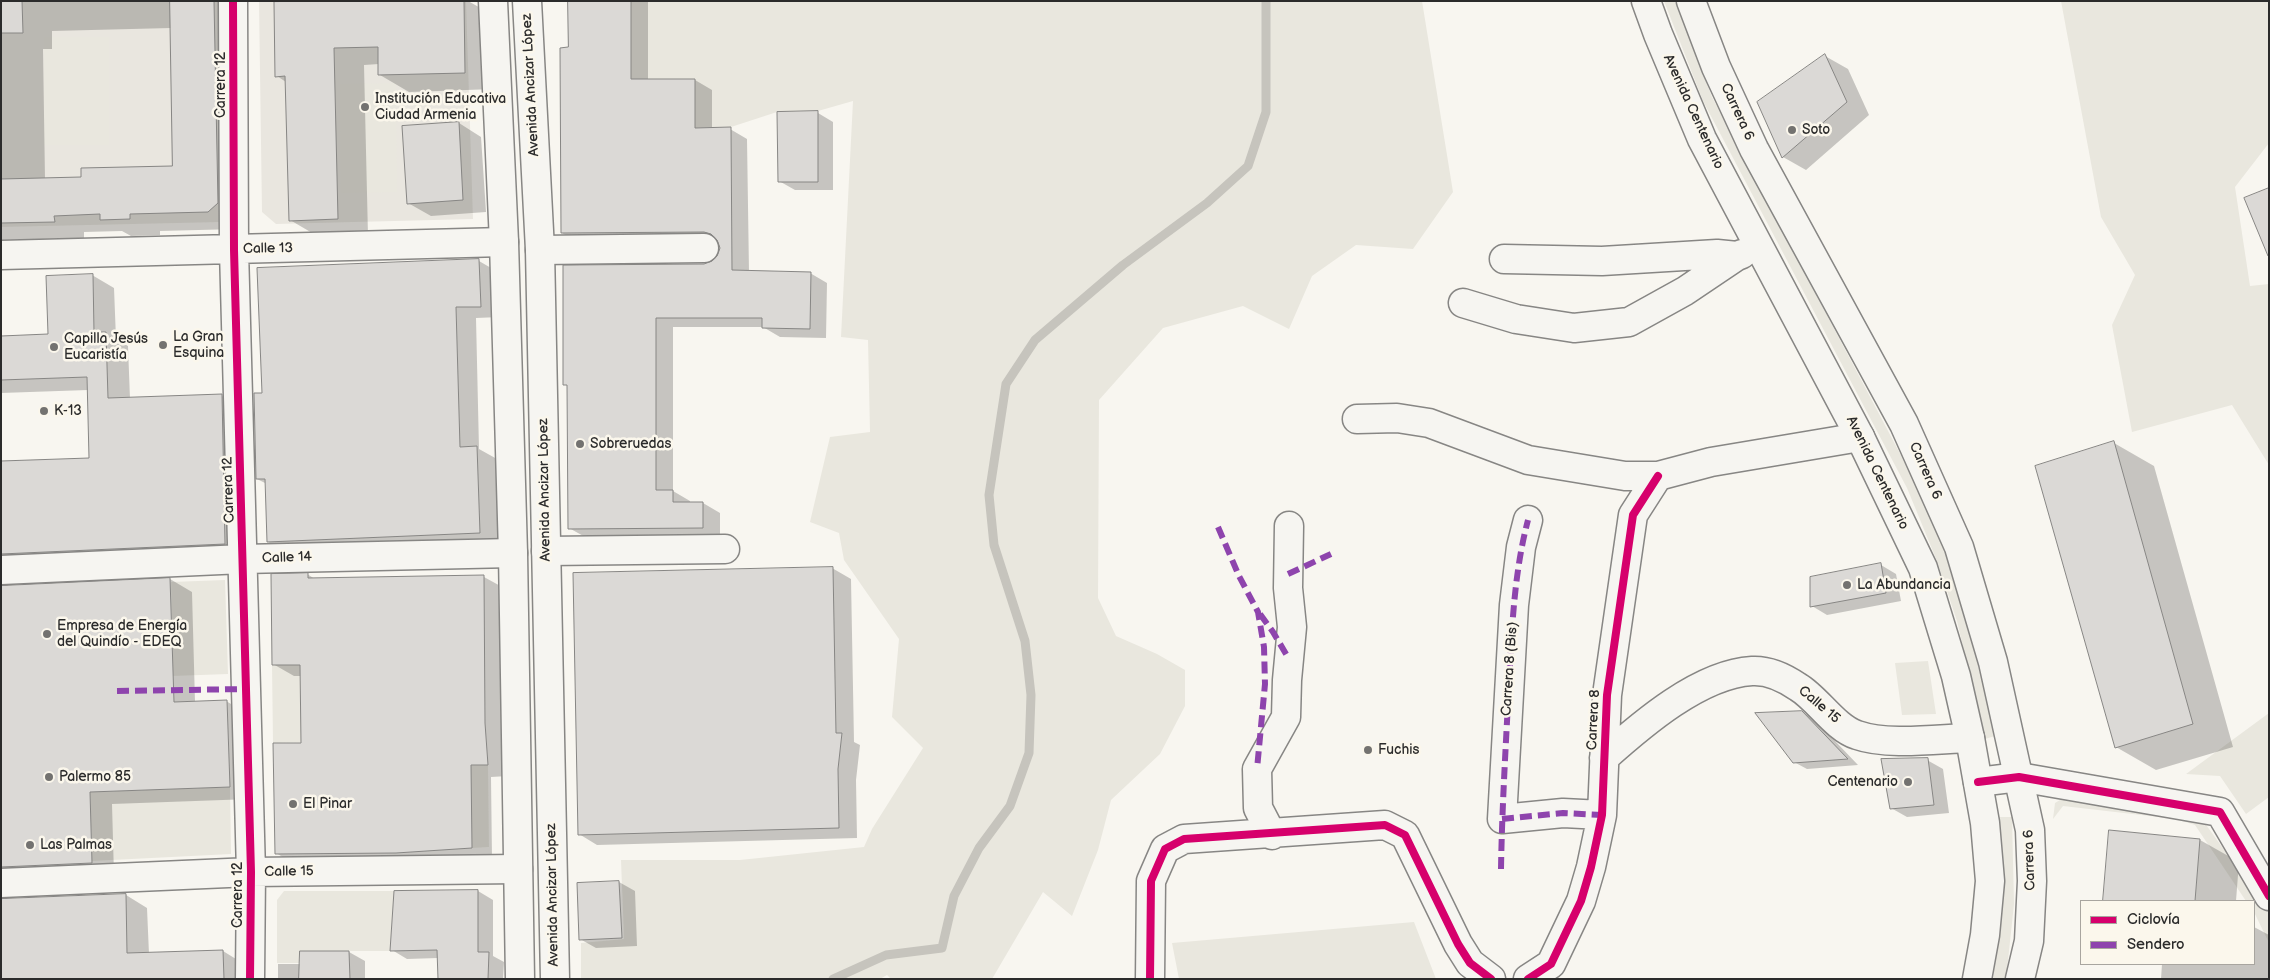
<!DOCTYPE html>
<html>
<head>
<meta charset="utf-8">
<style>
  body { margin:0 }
  #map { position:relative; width:2270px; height:980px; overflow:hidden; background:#f8f6f0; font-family:"Balsamiq Sans",sans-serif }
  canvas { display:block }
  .frame { position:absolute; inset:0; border:2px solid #2b2b2b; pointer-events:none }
  .legend { position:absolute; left:2080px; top:900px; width:175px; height:65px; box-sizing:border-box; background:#fbf7ec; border:1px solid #a8a59f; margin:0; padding:6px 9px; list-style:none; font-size:15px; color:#2b2b2b }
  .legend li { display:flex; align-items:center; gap:10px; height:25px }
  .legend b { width:25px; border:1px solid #a8a59f }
</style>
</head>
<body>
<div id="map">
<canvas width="2270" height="980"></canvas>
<div class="frame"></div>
<ul class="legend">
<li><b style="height:6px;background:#d6006c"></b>Ciclovía</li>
<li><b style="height:6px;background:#8e44ad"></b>Sendero</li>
</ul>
</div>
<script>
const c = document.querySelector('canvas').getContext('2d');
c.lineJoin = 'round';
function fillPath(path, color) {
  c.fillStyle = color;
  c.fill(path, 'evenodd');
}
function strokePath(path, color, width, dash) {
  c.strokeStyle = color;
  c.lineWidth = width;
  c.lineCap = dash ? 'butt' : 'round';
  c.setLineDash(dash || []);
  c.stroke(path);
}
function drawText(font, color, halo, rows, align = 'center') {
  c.font = font + ' "Balsamiq Sans",sans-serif';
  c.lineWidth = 5;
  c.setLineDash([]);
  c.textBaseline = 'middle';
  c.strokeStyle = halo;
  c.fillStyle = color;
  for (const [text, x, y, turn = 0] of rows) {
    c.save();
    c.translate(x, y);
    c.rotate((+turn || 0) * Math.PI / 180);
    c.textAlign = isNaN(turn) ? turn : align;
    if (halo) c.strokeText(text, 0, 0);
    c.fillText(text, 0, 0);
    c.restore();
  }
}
const built = new Path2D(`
  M1,1H218L222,222L1,227Z
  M259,1H466L473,219L276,224L262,212Z`);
const green = new Path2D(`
  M631,1H1422L1453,192L1413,249L1356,245L1312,276L1289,329L1243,306L1163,328L1099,400L1098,598L1116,636L1157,654L1185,670V706L1160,754L1111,800L1098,850L1072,916L1043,892L992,979H891L887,975L880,979H581V943L624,939L621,860H740L864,847L872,829L923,748L892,717L899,639L844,560L839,533L810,522L830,437L870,432L868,340L841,337L853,101L818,111L777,112L731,127L695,128V79H627L631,46Z
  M1664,1H1675L1712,97L1916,484L1947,558L1967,618L1995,736L1985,739L1957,621L1937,561L1907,488L1703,101Z
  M2061,1H2269V143L2235,187L2250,286L2269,284V465L2232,405L2132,432L2112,325L2135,275L2101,217Z
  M44,37H109V145H44Z
  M396,83L397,192L341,193L340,84Z
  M225,580L228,674L173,676L171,582Z
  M1928,661L1936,714L1902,715L1895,663Z
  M272,665H300V708H329V742L273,743Z
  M2269,713V797L2246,814L2220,776L2186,774Z
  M488,765L489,847L472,848L471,794L421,795V767Z
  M230,787L231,854L92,861L90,792Z
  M2065,797L2204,822L2269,912V943L2254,912V901H2246L2195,825L2176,819L2063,806L2053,819L2055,803Z
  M1999,817H2012L2014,904L2006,979H1993L2002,904Z
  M284,891H394L390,951H300L299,963H277V900Z
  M1414,922L1436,979H1179L1172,943Z`);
const shadow = new Path2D(`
  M1,1H243L238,229L160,231V235L131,236L122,231L84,232V238L1,240ZM171,28L173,167L82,179H45L43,49H52V31Z
  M362,1H468L493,15L495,89L409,92L380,75L379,64L364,65L368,236L319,237L290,220L286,82L277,76Z
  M569,1H648V80H695L712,90V129H730L747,139L749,272L810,273L827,283L826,338L780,337L763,327H673V491L690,501V503H703L720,513V537L587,538L569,528L568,386L565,384L712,263L718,257L721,247L719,242L579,243L562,233L569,49Z
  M1825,56L1848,69L1869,115L1806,170L1783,157Z
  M818,113L833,122V190H795L779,181Z
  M459,123L481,137L486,212L431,216L408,203Z
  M479,261L498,272L500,317L476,318L479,449L497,459L500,544L288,553L268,542L267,484L257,479Z
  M92,275L114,288L116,339L128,346L130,399L222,396L244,408L247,556L9,575L7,584L8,587L170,579L192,592L195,702L226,701L248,714L251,799L112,804L114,875L9,888L7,897L8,900L126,895L147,908L149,954L223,951L244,964V979H1V462L90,459L88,390L1,393V337L49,335Z
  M2114,443L2154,466L2233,747L2156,770L2116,747Z
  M1881,565L1896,574L1901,601L1827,615L1812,606Z
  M832,568L851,579L854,742L860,745L856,780L857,838L597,845L579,834Z
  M307,574L315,579L484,577L504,588L508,776L491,777L492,859L296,865L276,853L302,744L301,676H294L273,664Z
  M1802,712L1814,719L1858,765L1807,769L1794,762Z
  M1927,760L1943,769L1949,813L1907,817L1891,808Z
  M2111,831L2200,840L2239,862L2236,901H2105Z
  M619,882L635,891L637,946L596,948L580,939L578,885Z
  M478,891L493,900V956L504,962L503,979H439L438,958L407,959L392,950Z
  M2254,927L2269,935V979H2161L2162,964H2254Z
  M301,952H349L365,961V979H278V964H301Z`);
const stream = new Path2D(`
  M833,979L886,955L942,948L954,896L979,848L1010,806L1029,753L1031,695L1025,641L994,545L989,495L1006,384L1035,340L1123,265L1207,203L1248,166L1266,112V1`);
const building = new Path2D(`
  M1,1H22L23,33H1Z
  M170,1H214L218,203L208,212L130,214V219L100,220V214L54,216L55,222L1,223V179L81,177V168L172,166Z
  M316,1H464L465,73L378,75V47L334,48L338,219L289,221L285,76L275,77L274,2Z
  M568,1H631V79H695V128L731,127L732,270L811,272L810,329L762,328V318H656V490H673V502H703V528L568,529L567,385H563V265L704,264L712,261L717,256L720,248L717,240L711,234L704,232L561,233L560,48L568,47Z
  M1825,54L1847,102L1782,158L1757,102Z
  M818,111V182H778L777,112Z
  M459,122L463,200L407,204L402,126Z
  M2269,188V256H2268L2244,198Z
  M479,259L481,307H456L460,447L477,446L480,533L267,542L265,479H256L254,393H262L257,268Z
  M93,274L94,332H106L108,398L222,394L225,544L1,554V461L89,458L87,377L1,380V336L48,334L46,276Z
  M2114,441L2193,724L2115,748L2035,466Z
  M1881,563L1886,593L1810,607V577Z
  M833,567L836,733H842L838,769L839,828L578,835L573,573Z
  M308,573V578L484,575L485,723L488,765H471L472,848L396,853L275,854L273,743H301L300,665H272L271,574Z
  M170,578L174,702L227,700L230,787L90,792L92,863L1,867V586Z
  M1802,711L1848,759L1793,763L1755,713Z
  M1928,758L1934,805L1890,809L1881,759Z
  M2109,830L2200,839L2195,901H2103Z
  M619,881L622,938L579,940L577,883Z
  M478,890V952H489L488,979H438L437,950L390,951L394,891Z
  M126,894L127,953L223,950L224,979H1V899Z
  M300,951H349L350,979H299Z`);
const minor = new Path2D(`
  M233,1L234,250L251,872L250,979
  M540,250L704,248
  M1,255L504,242
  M1504,259L1602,261L1717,254L1737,256L1742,254
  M1463,303L1516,319L1574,328L1629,322L1685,291L1737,256
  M1357,419L1397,418L1429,423L1528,460L1625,476H1658L1711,462L1860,437
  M1528,520L1521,547L1514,605L1502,819L1563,813L1602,815
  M546,551L725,549
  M1,570L243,559L513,553
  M1604,758C1642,724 1700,674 1752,671C1769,670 1785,678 1798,687C1817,698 1835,728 1857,735C1888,746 1937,739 1970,738
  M1978,782L2019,777L2220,812L2269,896
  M1272,835L1258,808L1257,769L1286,717L1287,680L1292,627L1288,588L1289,526
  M1,883L251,872L518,869
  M1150,979L1151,881L1165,849L1184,839L1385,825L1405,835L1458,944L1470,963L1491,979
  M1528,979L1551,964L1581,901L1591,867L1602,815L1607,695L1633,515L1658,476`);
const major = new Path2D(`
  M493,1L504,242L513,553L520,979
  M527,1L540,250L555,979
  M1646,1L1658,34L1702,139L1860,437L1923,568L1956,676L1970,738L1985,823L1990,881L1985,935L1977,979
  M1691,1L1716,67L1754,149L1904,424L1959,547L1993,662L2030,830L2032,881L2029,941L2020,979`);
const quiet = new Path2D(`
  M1218,527L1239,576L1258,612L1264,647L1265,684L1257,769
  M1288,574L1331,554
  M1260,614L1273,632L1289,659
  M117,691L246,689
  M1502,819L1563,813L1602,815
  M1501,869C1502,806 1506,744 1509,682C1512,628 1514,573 1528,520`);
const cycleway = new Path2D(`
  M233,1L234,250L251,872L250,979
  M1978,782L2019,777L2220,812L2269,896
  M1150,979L1151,881L1165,849L1184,839L1385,825L1405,835L1458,944L1470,963L1491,979
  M1528,979L1551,964L1581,901L1591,867L1602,815L1607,695L1633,515L1658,476`);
const markers = [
  [365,107,5,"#737270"],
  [1792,130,5,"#737270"],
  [163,345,5,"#737270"],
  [54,347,5,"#737270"],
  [44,411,5,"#737270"],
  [580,444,5,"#737270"],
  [1847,585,5,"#737270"],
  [47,634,5,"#737270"],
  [1368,750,5,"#737270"],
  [49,777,5,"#737270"],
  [1908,782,5,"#737270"],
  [293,804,5,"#737270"],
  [30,845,5,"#737270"]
];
const streetNames = [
  ["Carrera 12",221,85,-90],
  ["Avenida Ancizar López",531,85,-93],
  ["Avenida Centenario",1693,112,65],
  ["Carrera 6",1737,112,65],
  ["Calle 13",268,249,-1],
  ["Carrera 6",1925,471,66],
  ["Avenida Centenario",1877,473,64],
  ["Carrera 12",229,490,-92],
  ["Avenida Ancizar López",545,490,-91],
  ["Calle 14",287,558,-2],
  ["Carrera 8 (Bis)",1510,669,-86],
  ["Calle 15",1819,705,40],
  ["Carrera 8",1594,720,-87],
  ["Carrera 6",2030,860,-92],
  ["Calle 15",289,872,-1],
  ["Carrera 12",238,895,-90],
  ["Avenida Ancizar López",553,895,-91]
];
const poiNames = [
  ["Institución Educativa",375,99],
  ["Ciudad Armenia",375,115],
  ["Soto",1802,130],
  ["La Gran",173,337],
  ["Esquina",173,353],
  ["Capilla Jesús",64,339],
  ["Eucaristía",64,355],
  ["K-13",54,411],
  ["Sobreruedas",590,444],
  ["La Abundancia",1857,585],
  ["Empresa de Energía",57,626],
  ["del Quindío - EDEQ",57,642],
  ["Fuchis",1378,750],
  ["Palermo 85",59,777],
  ["Centenario",1898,782,"right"],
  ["El Pinar",303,804],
  ["Las Palmas",40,845]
];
fillPath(built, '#e9e6df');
fillPath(green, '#e9e7de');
fillPath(shadow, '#0003');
strokePath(stream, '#c6c4bd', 9);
fillPath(building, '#dbd9d6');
strokePath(building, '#878684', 1);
strokePath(minor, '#878684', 31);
strokePath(major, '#878684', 31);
strokePath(minor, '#f6f5f1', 28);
strokePath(major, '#f6f5f1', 28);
strokePath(quiet, '#8e44ad', 6, [12, 6]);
strokePath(cycleway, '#d6006c', 8);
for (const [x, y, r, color] of markers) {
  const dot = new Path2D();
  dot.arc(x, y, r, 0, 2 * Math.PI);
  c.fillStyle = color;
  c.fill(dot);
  strokePath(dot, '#fbf7ec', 2);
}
drawText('14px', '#2b2b2b', '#fbf7ec', streetNames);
drawText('14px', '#2b2b2b', '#fbf7ec', poiNames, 'left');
</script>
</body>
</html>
